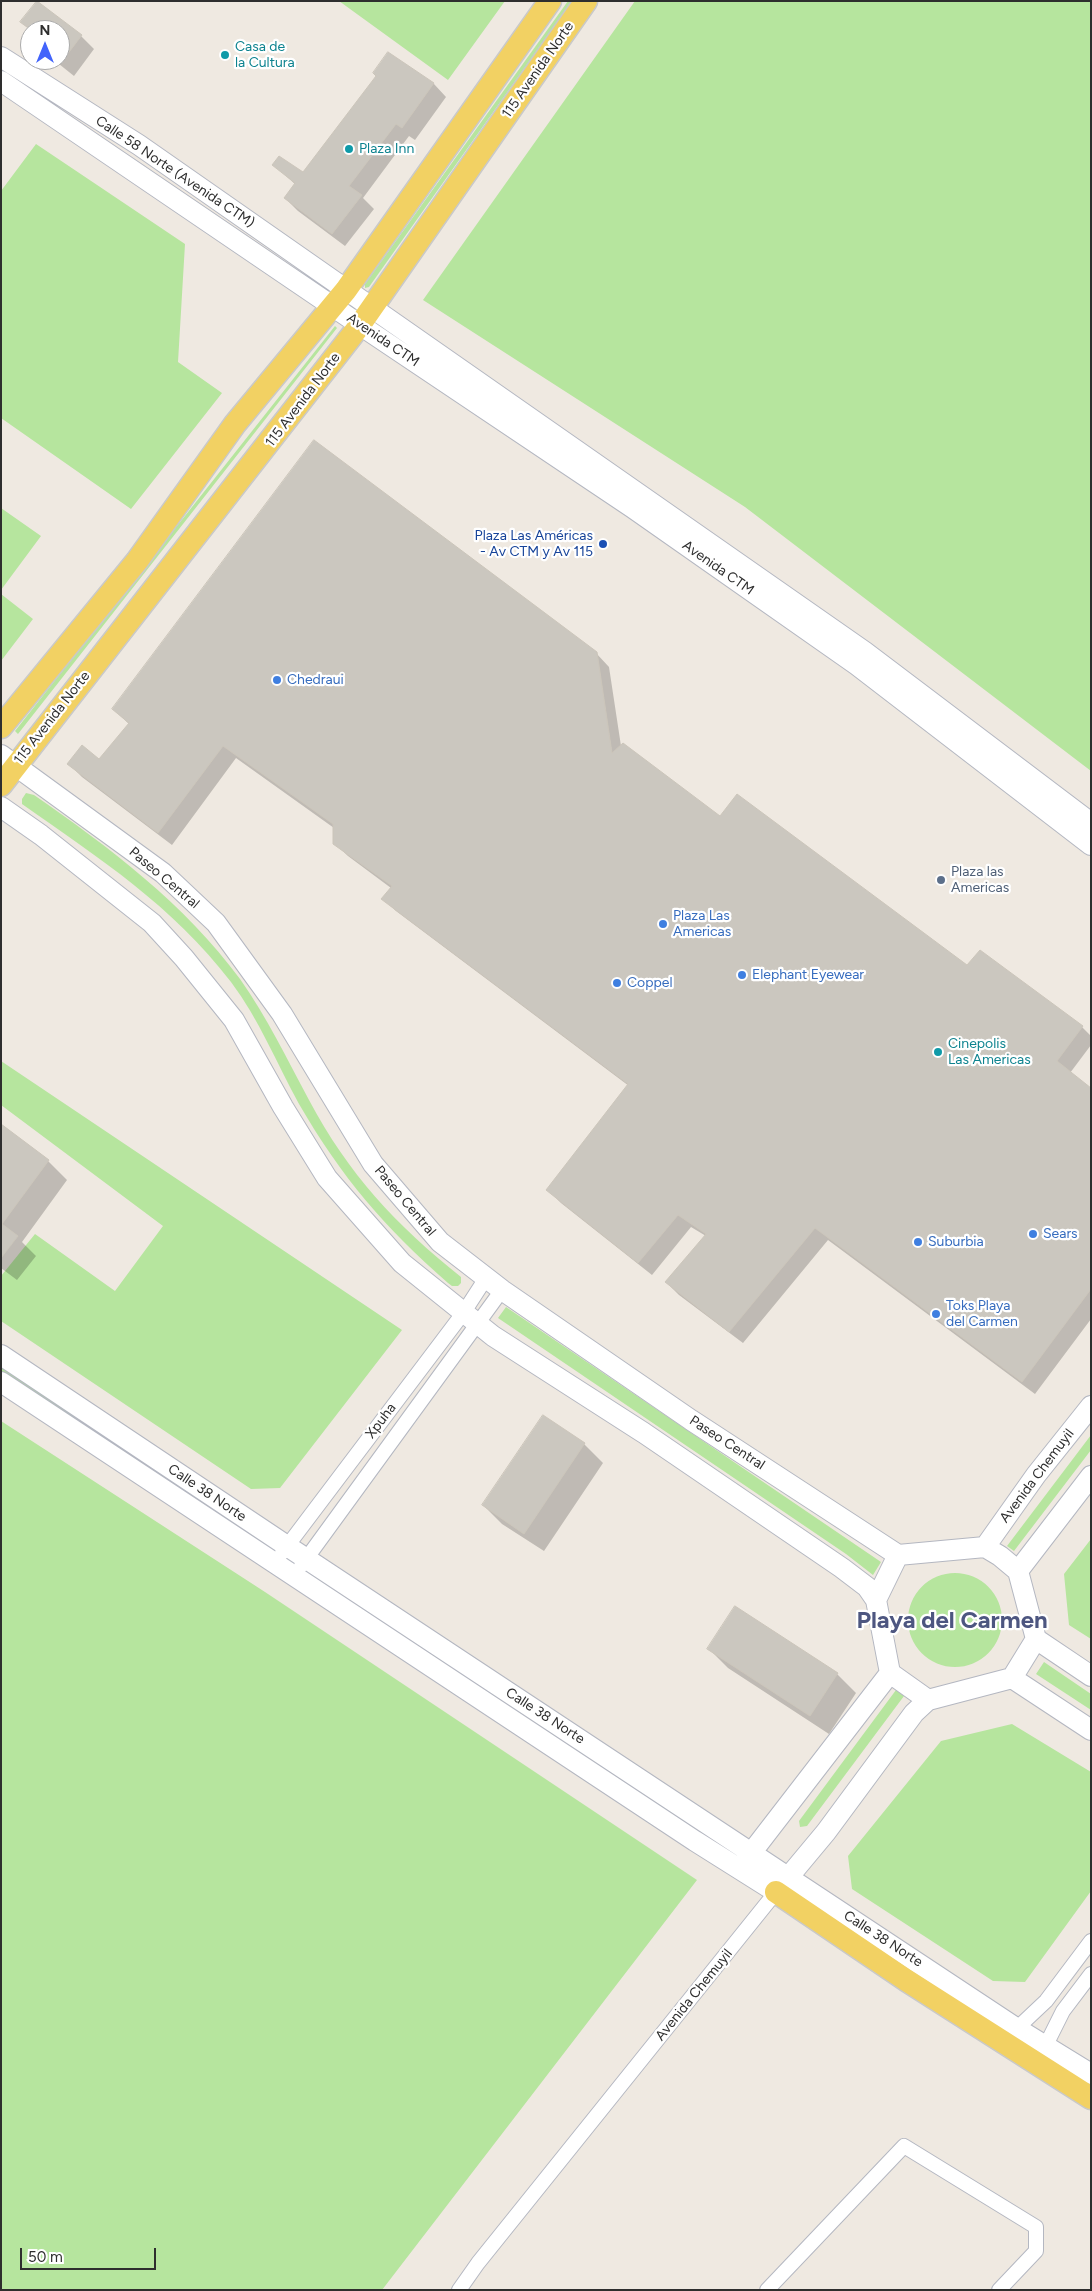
<!DOCTYPE html>
<html>
<head>
<meta charset="utf-8">
<style>
  body { margin:0 }
  #map { position:relative; width:1092px; height:2291px; overflow:hidden; background:#efe9e1; font-family:Figtree,sans-serif }
  canvas { display:block }
  .frame { position:absolute; inset:0; border:2px solid #2e2e2e; pointer-events:none }
  .north { position:absolute; left:20px; top:20px; width:50px; height:50px; box-sizing:border-box; background:#fff; border:1px solid #ababab; border-radius:50%; rotate:0deg; font-size:14px; font-weight:700; line-height:20px; text-align:center; color:#2e2e2e }
  .north::after { content:''; display:block; margin:auto; width:18px; height:22px; background:#4264fb; clip-path:polygon(50% 0,100% 100%,50% 72%,0 100%) }
  .scale { position:absolute; left:20px; top:2248px; width:136px; height:22px; box-sizing:border-box; border:2px solid #2e2e2e; border-top:0; padding-left:6px; font-size:15px; line-height:18px; white-space:nowrap; color:#2e2e2e; -webkit-text-stroke:4px #fff; paint-order:stroke }
</style>
</head>
<body>
<div id="map">
<canvas width="1092" height="2291"></canvas>
<div class="frame"></div>
<div class="north">N</div>
<div class="scale">50 m</div>
</div>
<script>
const c = document.querySelector('canvas').getContext('2d');
c.lineJoin = 'round';
function fillPath(path, color) {
  c.fillStyle = color;
  c.fill(path, 'evenodd');
}
function strokePath(path, color, width, dash) {
  c.strokeStyle = color;
  c.lineWidth = width;
  c.lineCap = dash ? 'butt' : 'round';
  c.setLineDash(dash || []);
  c.stroke(path);
}
function drawText(font, color, halo, rows, align = 'center') {
  c.font = font + ' Figtree,sans-serif';
  c.lineWidth = 4.5;
  c.setLineDash([]);
  c.textBaseline = 'middle';
  c.strokeStyle = halo;
  c.fillStyle = color;
  for (const [text, x, y, turn = 0] of rows) {
    c.save();
    c.translate(x, y);
    c.rotate((+turn || 0) * Math.PI / 180);
    c.textAlign = isNaN(turn) ? turn : align;
    if (halo) c.strokeText(text, 0, 0);
    c.fillText(text, 0, 0);
    c.restore();
  }
}
const green = new Path2D(`
  M339,1H505L448,80Z
  M568,1H572L369,287L365,288V284Z
  M635,1H1091V771L745,507L423,300Z
  M36,144L185,244L178,362L222,393L131,509L1,418V191Z
  M335,326L337,328L18,734L15,731Z
  M1,508L41,536L1,590Z
  M1,594L33,619L1,661Z
  M26,793L34,795C109,847 185,904 240,979C267,1017 287,1059 309,1100C349,1175 395,1224 461,1277V1283L458,1286H452L448,1283C384,1227 342,1178 299,1104C277,1064 259,1019 231,982C172,905 100,859 22,804V799Z
  M1,1061L402,1330L280,1488L251,1489L1,1321V1276L35,1234L115,1291L163,1226L1,1105Z
  M506,1307L881,1562L873,1575L846,1554L498,1318Z
  M1,1366L251,1531L249,1535L1,1372Z
  M1,1421L265,1592L697,1880L382,2290H1Z
  M1091,1435V1450L1014,1551L1007,1546Z
  M1091,1539V1639L1069,1625L1064,1574Z
  M908 1620a47 47 0 1 1 94 0a47 47 0 1 1-94 0Z
  M328,1582L709,1835L706,1839L326,1585Z
  M1044,1662L1091,1694V1710L1036,1674Z
  M896,1690L904,1696L807,1826L800,1827L799,1821Z
  M1012,1724L1091,1772V1891L1025,1982L993,1981L852,1889L848,1856L941,1741Z`);
const shadow = new Path2D(`
  M37,3L81,36L94,49L74,76L54,60H60V30H30L22,22Z
  M388,54L434,84L446,97L415,140L409,136L363,198L374,209L345,246L298,211L285,198L296,185L274,165L303,174L377,76Z
  M596,653L609,667L621,746L720,818L967,967L1082,1027L1091,1036V1045L1070,1073L1091,1090V1319L1035,1394L828,1240L743,1343L679,1295L666,1282L706,1236L691,1227L652,1275L561,1203L548,1190L629,1086L396,911L383,899L391,888L348,856L334,843V828L236,758L172,845L82,777L69,764L99,761L129,724L113,709Z
  M1,1133L48,1161L67,1180L22,1242L36,1256L17,1280L1,1268Z
  M584,1444L603,1463L544,1551L502,1524L483,1505Z
  M709,1649L837,1674L856,1693L829,1734L728,1668Z`);
const building = new Path2D(`
  M37,1L82,35L60,64V30H31L20,22Z
  M388,52L434,83L402,128L396,124L349,186L362,195L332,234L284,198L295,183L272,165L279,156L303,172L376,76L373,73Z
  M314,440L597,652L612,753L623,743L720,816L737,794L967,965L980,950L1083,1026L1057,1061L1091,1088V1289L1022,1382L815,1228L729,1332L665,1282L706,1234L678,1215L638,1263L546,1190L628,1084L381,899L392,886L333,844V824L223,746L158,833L67,764L82,745L99,759L129,723L112,709Z
  M1,1124L49,1160L2,1224L18,1236L1,1258Z
  M543,1415L585,1443L524,1534L482,1505Z
  M735,1606L838,1673L810,1716L707,1649Z`);
const minor = new Path2D(`
  M282,1553L464,1312L486,1278
  M301,1566L502,1290
  M1012,2033L1046,2001L1091,1941
  M1042,2053L1063,2011L1091,1974
  M459,2290L478,2263L776,1892
  M767,2290L904,2146L1036,2227V2251L999,2290`);
const secondary = new Path2D(`
  M1,57L139,145L865,652L1091,823
  M1,81L360,325L633,508L857,665L1091,845
  M1,755L163,873L216,923L282,1014L373,1164L440,1242L502,1290L691,1420L898,1555
  M1,807L41,835L152,923L184,958L234,1020L283,1107L327,1178L402,1263L493,1336L644,1433L842,1568L867,1587L876,1600
  M1,1355L287,1546L1016,2028L1091,2074
  M1,1382L695,1841L776,1892L826,1832L914,1713L928,1700L1012,1678L1036,1639L1018,1571L1000,1556L985,1547L898,1555
  M985,1547L1036,1475L1091,1406
  M898,1555L876,1600L890,1673L928,1700
  M1018,1571L1091,1476
  M1036,1639L1091,1676
  M1012,1678L1091,1730
  M745,1861L890,1673`);
const primary = new Path2D(`
  M1,727L137,561L235,424L346,290L550,1
  M1,785L357,329L586,1
  M776,1892L906,1980L1091,2098`);
const markers = [
  [225,55,5,"#0f9aa8"],
  [349,149,5,"#0f9aa8"],
  [603,544,5,"#1a4fb4"],
  [277,680,5,"#3f7fe0"],
  [941,880,5,"#5c6f8a"],
  [663,924,5,"#3f7fe0"],
  [742,975,5,"#3f7fe0"],
  [617,983,5,"#3f7fe0"],
  [938,1052,5,"#0f9aa8"],
  [1033,1234,5,"#3f7fe0"],
  [918,1242,5,"#3f7fe0"],
  [936,1314,5,"#3f7fe0"]
];
const cultureNames = [
  ["Casa de",235,47],
  ["la Cultura",235,63],
  ["Plaza Inn",359,149],
  ["Cinepolis",948,1044],
  ["Las Americas",948,1060]
];
const streetNames = [
  ["115 Avenida Norte",538,70,-55],
  ["Calle 58 Norte (Avenida CTM)",175,172,34],
  ["Avenida CTM",383,340,34],
  ["115 Avenida Norte",303,400,-53],
  ["Avenida CTM",718,568,35],
  ["115 Avenida Norte",52,718,-52],
  ["Paseo Central",164,878,40],
  ["Paseo Central",405,1201,50],
  ["Xpuha",381,1421,-53],
  ["Paseo Central",727,1443,33],
  ["Avenida Chemuyil",1037,1476,-53],
  ["Calle 38 Norte",207,1493,34],
  ["Calle 38 Norte",545,1716,33],
  ["Calle 38 Norte",883,1939,33],
  ["Avenida Chemuyil",694,1995,-51]
];
const transitNames = [
  ["Plaza Las Américas",593,536],
  ["- Av CTM y Av 115",593,552]
];
const shopNames = [
  ["Chedraui",287,680],
  ["Plaza Las",673,916],
  ["Americas",673,932],
  ["Elephant Eyewear",752,975],
  ["Coppel",627,983],
  ["Sears",1043,1234],
  ["Suburbia",928,1242],
  ["Toks Playa",946,1306],
  ["del Carmen",946,1322]
];
const serviceNames = [
  ["Plaza las",951,872],
  ["Americas",951,888]
];
const townNames = [
  ["Playa del Carmen",952,1621]
];
fillPath(green, '#b6e59e');
fillPath(shadow, '#0003');
fillPath(building, '#cbc7bf');
strokePath(building, '#cbc5ba', 1);
strokePath(minor, '#b4b7c1', 16);
strokePath(secondary, '#b4b7c1', 22);
strokePath(primary, '#c9c9c9', 25);
strokePath(minor, '#fff', 14);
strokePath(secondary, '#fff', 20);
strokePath(primary, '#f2d163', 22);
for (const [x, y, r, color] of markers) {
  const dot = new Path2D();
  dot.arc(x, y, r, 0, 2 * Math.PI);
  c.fillStyle = color;
  c.fill(dot);
  strokePath(dot, '#fff', 2);
}
drawText('14px', '#0d838f', '#fff', cultureNames, 'left');
drawText('14px', '#2e2e2e', '#fff', streetNames);
drawText('14px', '#164399', '#fff', transitNames, 'right');
drawText('14px', '#366cbe', '#fff', shopNames, 'left');
drawText('14px', '#4e5e75', '#fff', serviceNames, 'left');
drawText('bold 24px', '#4d5680', '#fff', townNames);
</script>
</body>
</html>
